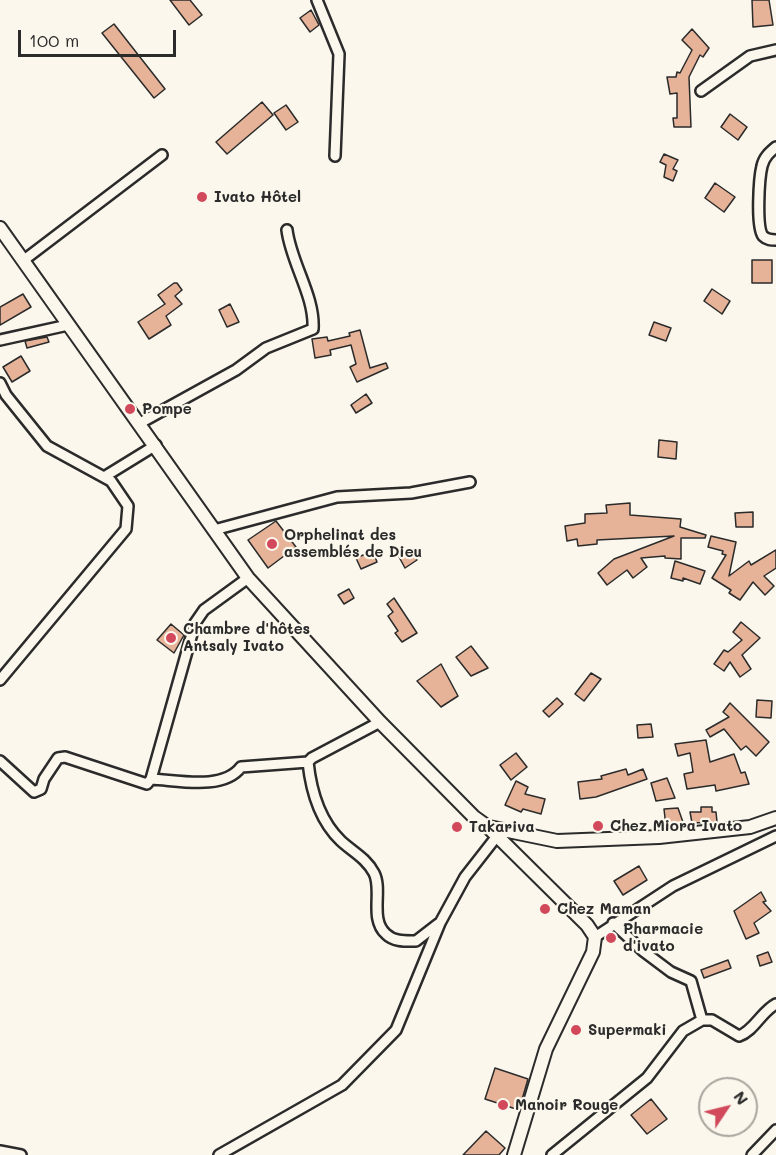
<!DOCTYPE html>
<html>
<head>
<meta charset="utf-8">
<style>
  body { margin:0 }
  #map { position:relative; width:776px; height:1155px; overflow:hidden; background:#fbf7ec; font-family:Mali,sans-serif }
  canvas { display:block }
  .north { position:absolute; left:698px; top:1077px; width:60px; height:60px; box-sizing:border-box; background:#fbf7ec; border:2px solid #a8a59f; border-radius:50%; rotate:55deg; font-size:16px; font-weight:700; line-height:24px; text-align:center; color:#2b2b2b }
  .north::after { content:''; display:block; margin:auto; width:21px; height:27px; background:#d1495b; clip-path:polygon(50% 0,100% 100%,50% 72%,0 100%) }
  .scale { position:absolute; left:18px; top:30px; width:158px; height:27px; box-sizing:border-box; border:3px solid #2b2b2b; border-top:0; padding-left:8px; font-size:18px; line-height:21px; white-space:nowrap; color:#2b2b2b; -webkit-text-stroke:4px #fbf7ec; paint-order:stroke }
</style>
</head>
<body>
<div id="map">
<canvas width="776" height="1155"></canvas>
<div class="north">N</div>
<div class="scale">100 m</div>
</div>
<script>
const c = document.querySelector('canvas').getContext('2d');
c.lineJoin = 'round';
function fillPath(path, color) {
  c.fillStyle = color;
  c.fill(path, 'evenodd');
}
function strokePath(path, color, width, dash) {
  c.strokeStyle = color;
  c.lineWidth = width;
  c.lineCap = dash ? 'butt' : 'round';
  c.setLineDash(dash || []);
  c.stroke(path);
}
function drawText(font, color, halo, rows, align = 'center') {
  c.font = font + ' Mali,sans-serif';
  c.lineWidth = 4.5;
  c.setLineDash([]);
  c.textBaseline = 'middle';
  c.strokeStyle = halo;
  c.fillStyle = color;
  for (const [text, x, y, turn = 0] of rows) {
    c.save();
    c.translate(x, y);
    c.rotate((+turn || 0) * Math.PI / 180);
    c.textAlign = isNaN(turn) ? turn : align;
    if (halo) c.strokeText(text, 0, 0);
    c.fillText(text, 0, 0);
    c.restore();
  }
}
const building = new Path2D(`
  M170,0H190L202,15L189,25Z
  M752,0H769L773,25L753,27Z
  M311,10L319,25L310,32L300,18Z
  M114,24L165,89L154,98L102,33Z
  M692,29L709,48L703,57L700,55L689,77L691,127H674L673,118H677V93L670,94L667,77H676L677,72L680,73L692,50L682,40Z
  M262,102L273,115L227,154L216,142Z
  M286,105L298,122L286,130L274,113Z
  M730,114L747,127L738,140L721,127Z
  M664,154L678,160L673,169L677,171L673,181L664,177L666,165L660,162Z
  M715,183L735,197L724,212L705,198Z
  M752,260H772V283H752Z
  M174,283H177L182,290L175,296L182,304L166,316L171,325L149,339L138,322L165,304L158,295Z
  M712,289L730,301L722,314L704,301Z
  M23,294L31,307L0,325V307Z
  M230,304L239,322L227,327L219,310Z
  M654,322L671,328L666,341L649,335Z
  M360,330L370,368L386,363L388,368L357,382L350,367L356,364L351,345L330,350L331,355L315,358L312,339L327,337L328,341L350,336L349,333Z
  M47,337L49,342L27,348L25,341Z
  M21,356L30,371L12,382L3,367Z
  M366,394L372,403L356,413L351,405Z
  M659,440L677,442L676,459L658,457Z
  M630,503V515L681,519L680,527L706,535L705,538H681V559L665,558V556L641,558L647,567L633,578L627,570L607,585L598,573L614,559L674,536L597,540V544L578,546L577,539L567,541L565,526L585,523V514L607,513L606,505Z
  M753,512V527H736L735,513Z
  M276,521L296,547L268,568L248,540Z
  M711,536L736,542L729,576L749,561L751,565L776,550V568L764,576L774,586L765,595L753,582L740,600L729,593L731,590L712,578L726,555L722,554L723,551L708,547Z
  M410,550L417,560L405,568L399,557Z
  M373,551L377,562L361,569L356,558Z
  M675,561L705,571L700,584L683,578V581L671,578Z
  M349,589L354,598L344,604L338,595Z
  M394,598L417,633L402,642L395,633L398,631L388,616L393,612L387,604Z
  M741,622L760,638L742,655L751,669L740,677L730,662L724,671L714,664L724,650L728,652L742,640L733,632Z
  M171,624L184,635L174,653L157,640Z
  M471,646L488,668L471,676L456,657Z
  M441,664L458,696L441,707L417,681Z
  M591,673L601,679L584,701L575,694Z
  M557,698L563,704L549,717L543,711Z
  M757,700L772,701L771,718L756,717Z
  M730,703L769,742L756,756L746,746L741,750L724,729L710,737L706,730L729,717L723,712Z
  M651,724L653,737L638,738L637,725Z
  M706,740L710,762L734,754L741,773L745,772L749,784L716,791L715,785L687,789L684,774L693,772L690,753L678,756L675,744Z
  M516,753L527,767L511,780L500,765Z
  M626,769L628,775L643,769L647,779L596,797L580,799L578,782L602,779L601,776Z
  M667,778L675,798L656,801L651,783Z
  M516,781L528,787L525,794L545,799L541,814L523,809L521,812L505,805Z
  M701,807H712V812H716L717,822L692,823L690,812H701Z
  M678,808L684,825L666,827L664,809Z
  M639,866L647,880L623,895L614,881Z
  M761,892L766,901L763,902L771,911L754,923L759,933L746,939L734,911Z
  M768,952L772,962L760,966L757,956Z
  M728,960L731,968L704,978L701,970Z
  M495,1068L528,1079L519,1110L485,1099Z
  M651,1099L667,1119L647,1134L631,1115Z
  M486,1131L505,1148L499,1155H463Z`);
const minor = new Path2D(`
  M317,0L339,54L335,156
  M701,91L750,56L776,50
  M776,147C770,152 764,157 762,166C759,178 756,227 763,236C767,240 771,240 776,240
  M24,260L162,155
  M0,340L68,325
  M0,383L6,395L47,446L111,481L128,506L126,529L0,680
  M140,423L236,370L266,348L313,329C315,296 291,263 287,230
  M104,477L156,445
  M214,530L337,497L411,493L470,482
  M380,722L312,758L308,762C311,791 319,820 341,841C353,852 366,858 374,873C383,890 369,919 386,934C394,942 406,941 416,941L438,924
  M0,761L34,792L41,789L44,779L58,758L65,757L147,784L151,779L195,623L204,610L248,578
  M151,779C177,780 223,791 241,767L308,762
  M613,923L643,951L671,972L691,981L702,1020
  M595,937L673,886L776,836
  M0,1151L21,1155
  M219,1155L342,1085L396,1030L440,923L465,877L497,836
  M552,1155L647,1078L683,1031L702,1020H712L739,1036C754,1031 761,1012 776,1004
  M752,1155L776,1130`);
const tertiary = new Path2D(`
  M0,228L248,578L380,722L474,817L488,827L587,925L595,937L593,952L546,1049L514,1155
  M489,827L557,841L659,837L750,827L776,818`);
const markers = [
  [202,197,6,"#d1495b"],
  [130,409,6,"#d1495b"],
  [272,544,6,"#d1495b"],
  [171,638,6,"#d1495b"],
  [598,826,6,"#d1495b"],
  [457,827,6,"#d1495b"],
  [545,909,6,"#d1495b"],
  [611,938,6,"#d1495b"],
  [576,1030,6,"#d1495b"],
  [503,1105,6,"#d1495b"]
];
const poiNames = [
  ["Ivato Hôtel",214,197],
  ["Pompe",142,409],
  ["Orphelinat des",284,535],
  ["assemblés de Dieu",284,552],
  ["Chambre d'hôtes",183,629],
  ["Antsaly Ivato",183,646],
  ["Chez Miora Ivato",610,826],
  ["Takariva",469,827],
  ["Chez Maman",557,909],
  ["Pharmacie",623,929],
  ["d'ivato",623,946],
  ["Supermaki",588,1030],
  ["Manoir Rouge",515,1105]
];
fillPath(building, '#e6b398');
strokePath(building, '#2b2b2b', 1.5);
strokePath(minor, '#2b2b2b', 14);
strokePath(tertiary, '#2b2b2b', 16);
strokePath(minor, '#fbf7ec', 9);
strokePath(tertiary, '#fbf7ec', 12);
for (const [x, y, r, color] of markers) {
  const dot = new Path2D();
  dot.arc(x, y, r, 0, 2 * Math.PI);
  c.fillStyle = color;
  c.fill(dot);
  strokePath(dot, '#fbf7ec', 2);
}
drawText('bold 15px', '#2b2b2b', '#fbf7ec', poiNames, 'left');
</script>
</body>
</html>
